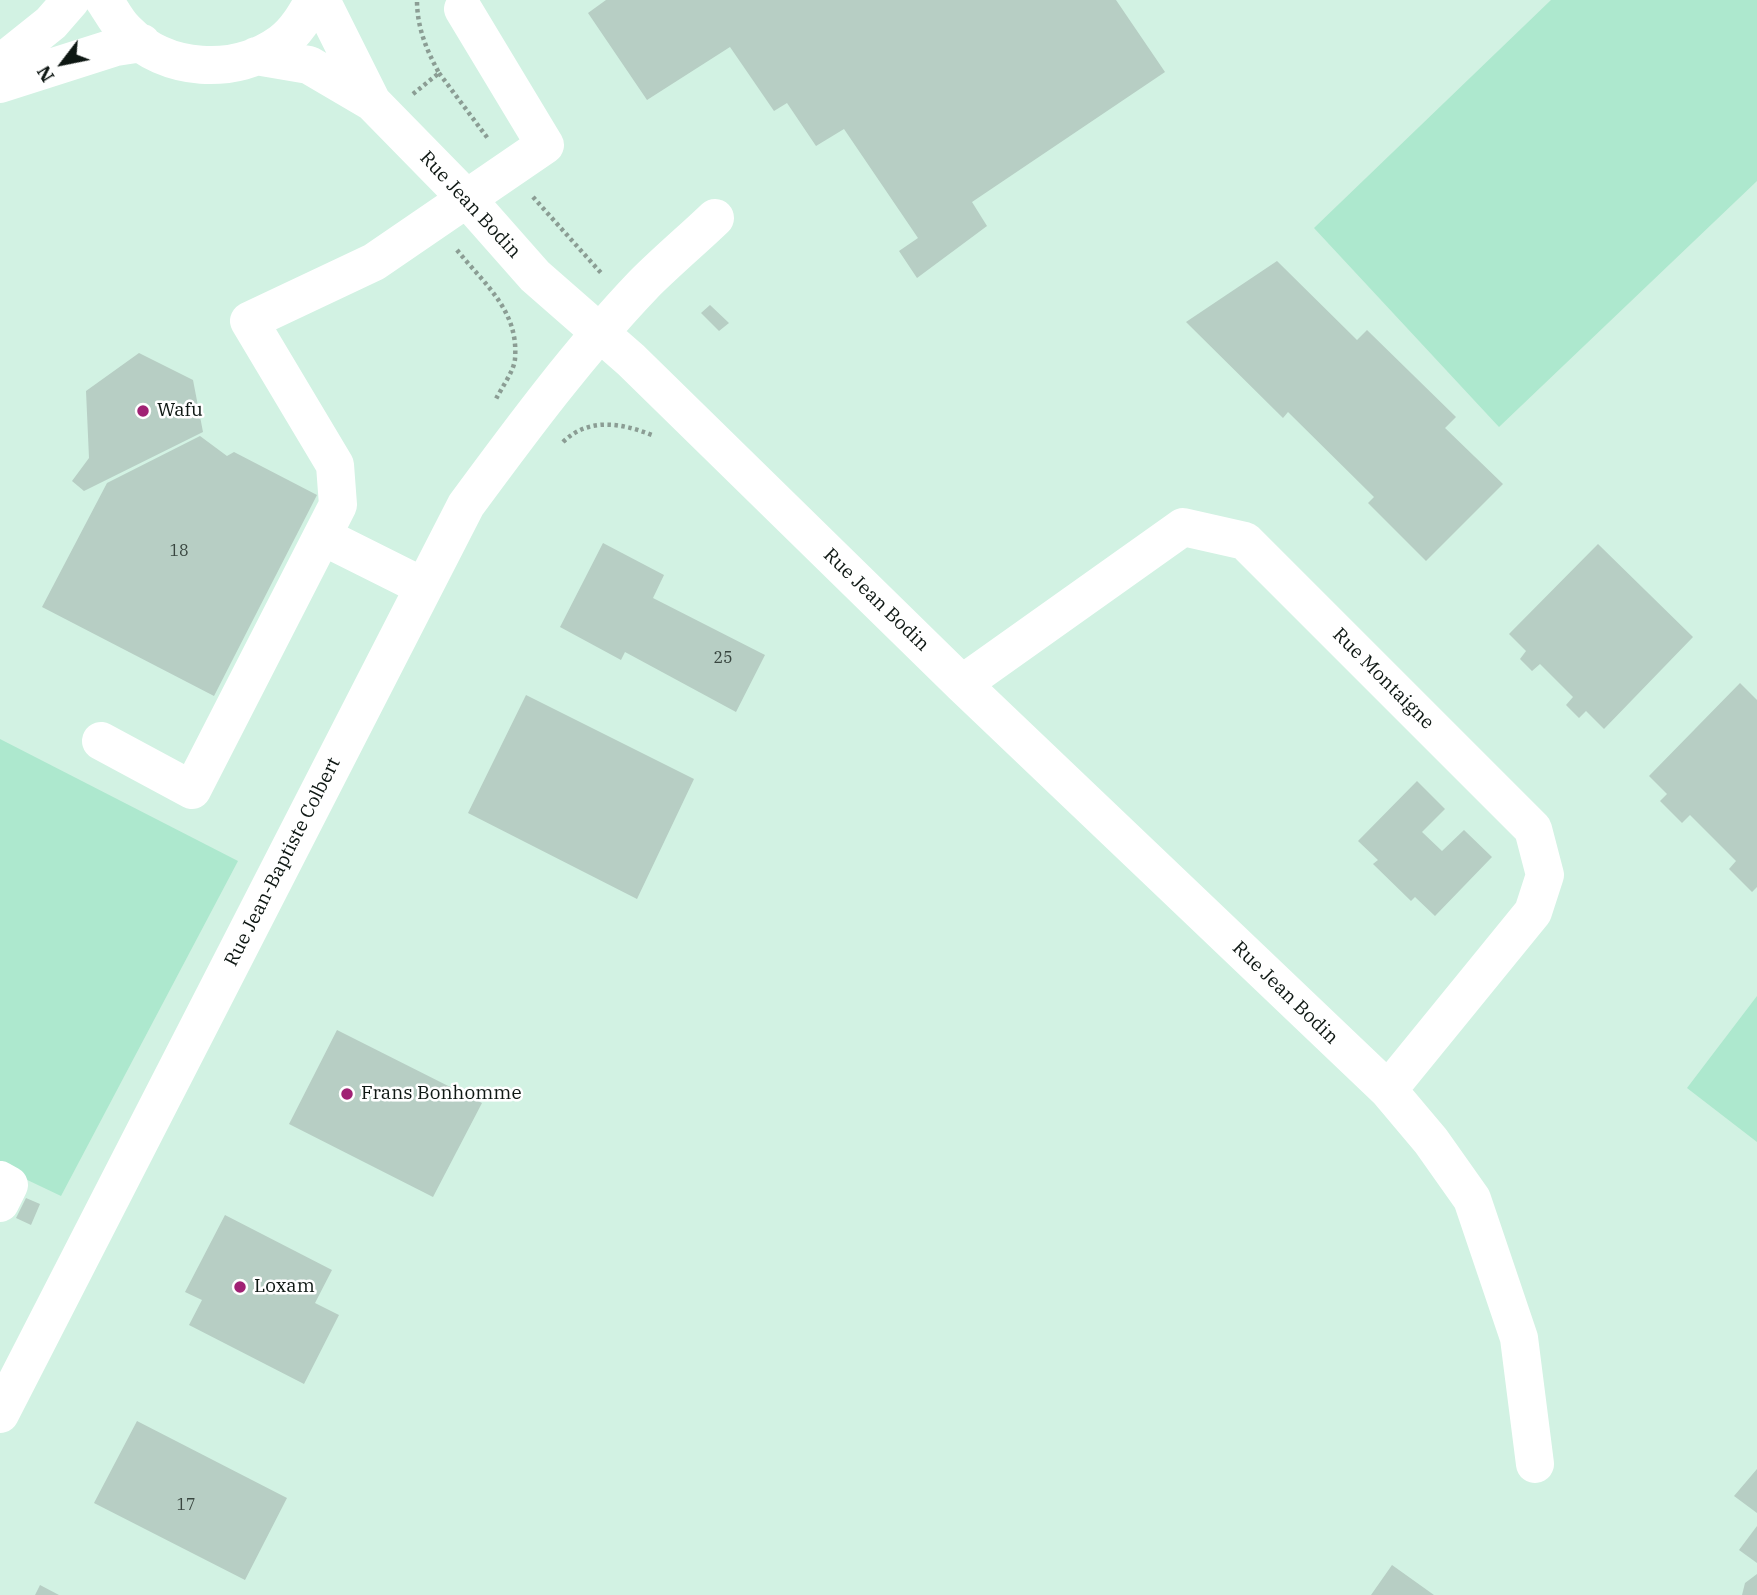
<!DOCTYPE html>
<html>
<head>
<meta charset="utf-8">
<style>
  body { margin:0 }
  #map { position:relative; width:1757px; height:1595px; overflow:hidden; background:#e4fcf1; font-family:"IBM Plex Serif",serif }
  canvas { display:block }
  .north { position:absolute; left:28px; top:28px; width:70px; height:70px; -webkit-text-stroke:5px #fff; paint-order:stroke; rotate:238deg; font-size:19px; font-weight:700; line-height:28px; text-align:center; color:#0e1713 }
  .north::after { content:''; display:block; margin:auto; width:24px; height:32px; background:#0e1713; clip-path:polygon(50% 0,100% 100%,50% 72%,0 100%) }
</style>
</head>
<body>
<div id="map">
<canvas width="1757" height="1595"></canvas>
<div class="north">N</div>
</div>
<script>
const c = document.querySelector('canvas').getContext('2d');
c.lineJoin = 'round';
function fillPath(path, color) {
  c.fillStyle = color;
  c.fill(path, 'evenodd');
}
function strokePath(path, color, width, dash) {
  c.strokeStyle = color;
  c.lineWidth = width;
  c.lineCap = dash ? 'butt' : 'round';
  c.setLineDash(dash || []);
  c.stroke(path);
}
function drawText(font, color, halo, rows, align = 'center') {
  c.font = font + ' "IBM Plex Serif",serif';
  c.lineWidth = 5;
  c.setLineDash([]);
  c.textBaseline = 'middle';
  c.strokeStyle = halo;
  c.fillStyle = color;
  for (const [text, x, y, turn = 0] of rows) {
    c.save();
    c.translate(x, y);
    c.rotate((+turn || 0) * Math.PI / 180);
    c.textAlign = isNaN(turn) ? turn : align;
    if (halo) c.strokeText(text, 0, 0);
    c.fillText(text, 0, 0);
    c.restore();
  }
}
const built = new Path2D(`
  M0,0H1757V1595H0Z`);
const green = new Path2D(`
  M1551,0H1757V181L1499,427L1314,228Z
  M0,739L238,861L61,1196L0,1167Z
  M1757,996V1142L1687,1088Z`);
const building = new Path2D(`
  M606,0H1116L1165,72L972,202L987,226L917,278L899,251L918,238L844,129L816,146L787,103L774,111L730,47L647,100L588,13Z
  M1277,261L1357,340L1367,330L1456,417L1445,428L1503,484L1426,561L1368,503L1374,497L1288,412L1283,418L1186,322Z
  M710,305L729,323L719,331L701,313Z
  M139,353L193,380L203,432L84,491L72,481L89,458L86,391Z
  M200,436L227,456L234,452L317,495L214,696L42,607L107,483Z
  M603,543L664,575L653,598L765,655L736,712L625,652L621,660L560,627Z
  M1598,544L1693,637L1604,729L1586,711L1579,718L1566,705L1573,697L1540,664L1532,671L1520,659L1526,651L1509,634Z
  M1740,683L1757,700V887L1752,892L1729,869L1736,861L1690,815L1682,823L1660,801L1667,794L1649,776Z
  M526,695L694,779L637,899L468,813Z
  M1417,781L1445,809L1422,832L1442,851L1464,830L1492,857L1435,916L1415,897L1411,901L1373,864L1378,860L1358,841Z
  M337,1030L482,1103L433,1197L289,1124Z
  M26,1198L40,1204L31,1225L16,1218Z
  M225,1215L332,1270L315,1303L339,1315L304,1384L189,1325L202,1300L185,1292Z
  M137,1421L287,1498L245,1580L94,1503Z
  M1757,1469V1513L1734,1496Z
  M1757,1526V1563L1739,1550Z
  M1392,1565L1434,1595H1371Z
  M1757,1574V1595H1742L1745,1583Z
  M40,1585L59,1595H35Z`);
const path = new Path2D(`
  M439,73L489,140
  M413,94L439,73C426,49 417,27 417,0
  M533,197L602,274
  M457,250C484,284 519,310 515,359C514,371 502,387 496,399
  M563,442C589,417 621,423 652,435`);
const minor = new Path2D(`
  M104,0C111,10 117,23 126,31C166,72 235,76 281,43C296,32 305,16 314,0
  M321,0L372,102
  M256,56L309,65L372,102L467,199L535,276L631,360L962,684L1388,1090L1431,1141L1472,1199L1519,1338L1535,1464
  M0,64L51,23L71,0
  M0,84L116,47L142,43
  M322,536L424,587
  M962,684L1183,527L1245,541L1533,829L1545,875L1533,912L1388,1090
  M101,741L192,790L338,505L335,465L249,321L374,262L545,145L463,9
  M0,1180L9,1185L0,1203
  M0,1414L466,505C522,429 579,352 644,284C667,261 692,240 715,218`);
const markers = [
  [143,411,7,"#a02174"],
  [347,1094,7,"#a02174"],
  [240,1287,7,"#a02174"]
];
const numberNames = [
  ["18",179,551],
  ["25",723,658],
  ["17",186,1505]
];
const streetNames = [
  ["Rue Jean Bodin",470,205,47],
  ["Rue Jean Bodin",876,600,44],
  ["Rue Montaigne",1383,679,45],
  ["Rue Jean-Baptiste Colbert",283,862,-63],
  ["Rue Jean Bodin",1285,993,44]
];
const poiNames = [
  ["Wafu",157,411],
  ["Frans Bonhomme",361,1094],
  ["Loxam",254,1287]
];
fillPath(built, '#d2f2e3');
fillPath(green, '#ade8ce');
fillPath(building, '#b7cec4');
strokePath(path, '#8b9d94', 4.5, [3.5, 3.5]);
strokePath(minor, '#fff', 38);
for (const [x, y, r, color] of markers) {
  const dot = new Path2D();
  dot.arc(x, y, r, 0, 2 * Math.PI);
  c.fillStyle = color;
  c.fill(dot);
  strokePath(dot, '#fff', 2.5);
}
drawText('16px', '#38453f', null, numberNames);
drawText('19px', '#0e1713', '#fff', streetNames);
drawText('19px', '#0e1713', '#fff', poiNames, 'left');
</script>
</body>
</html>
